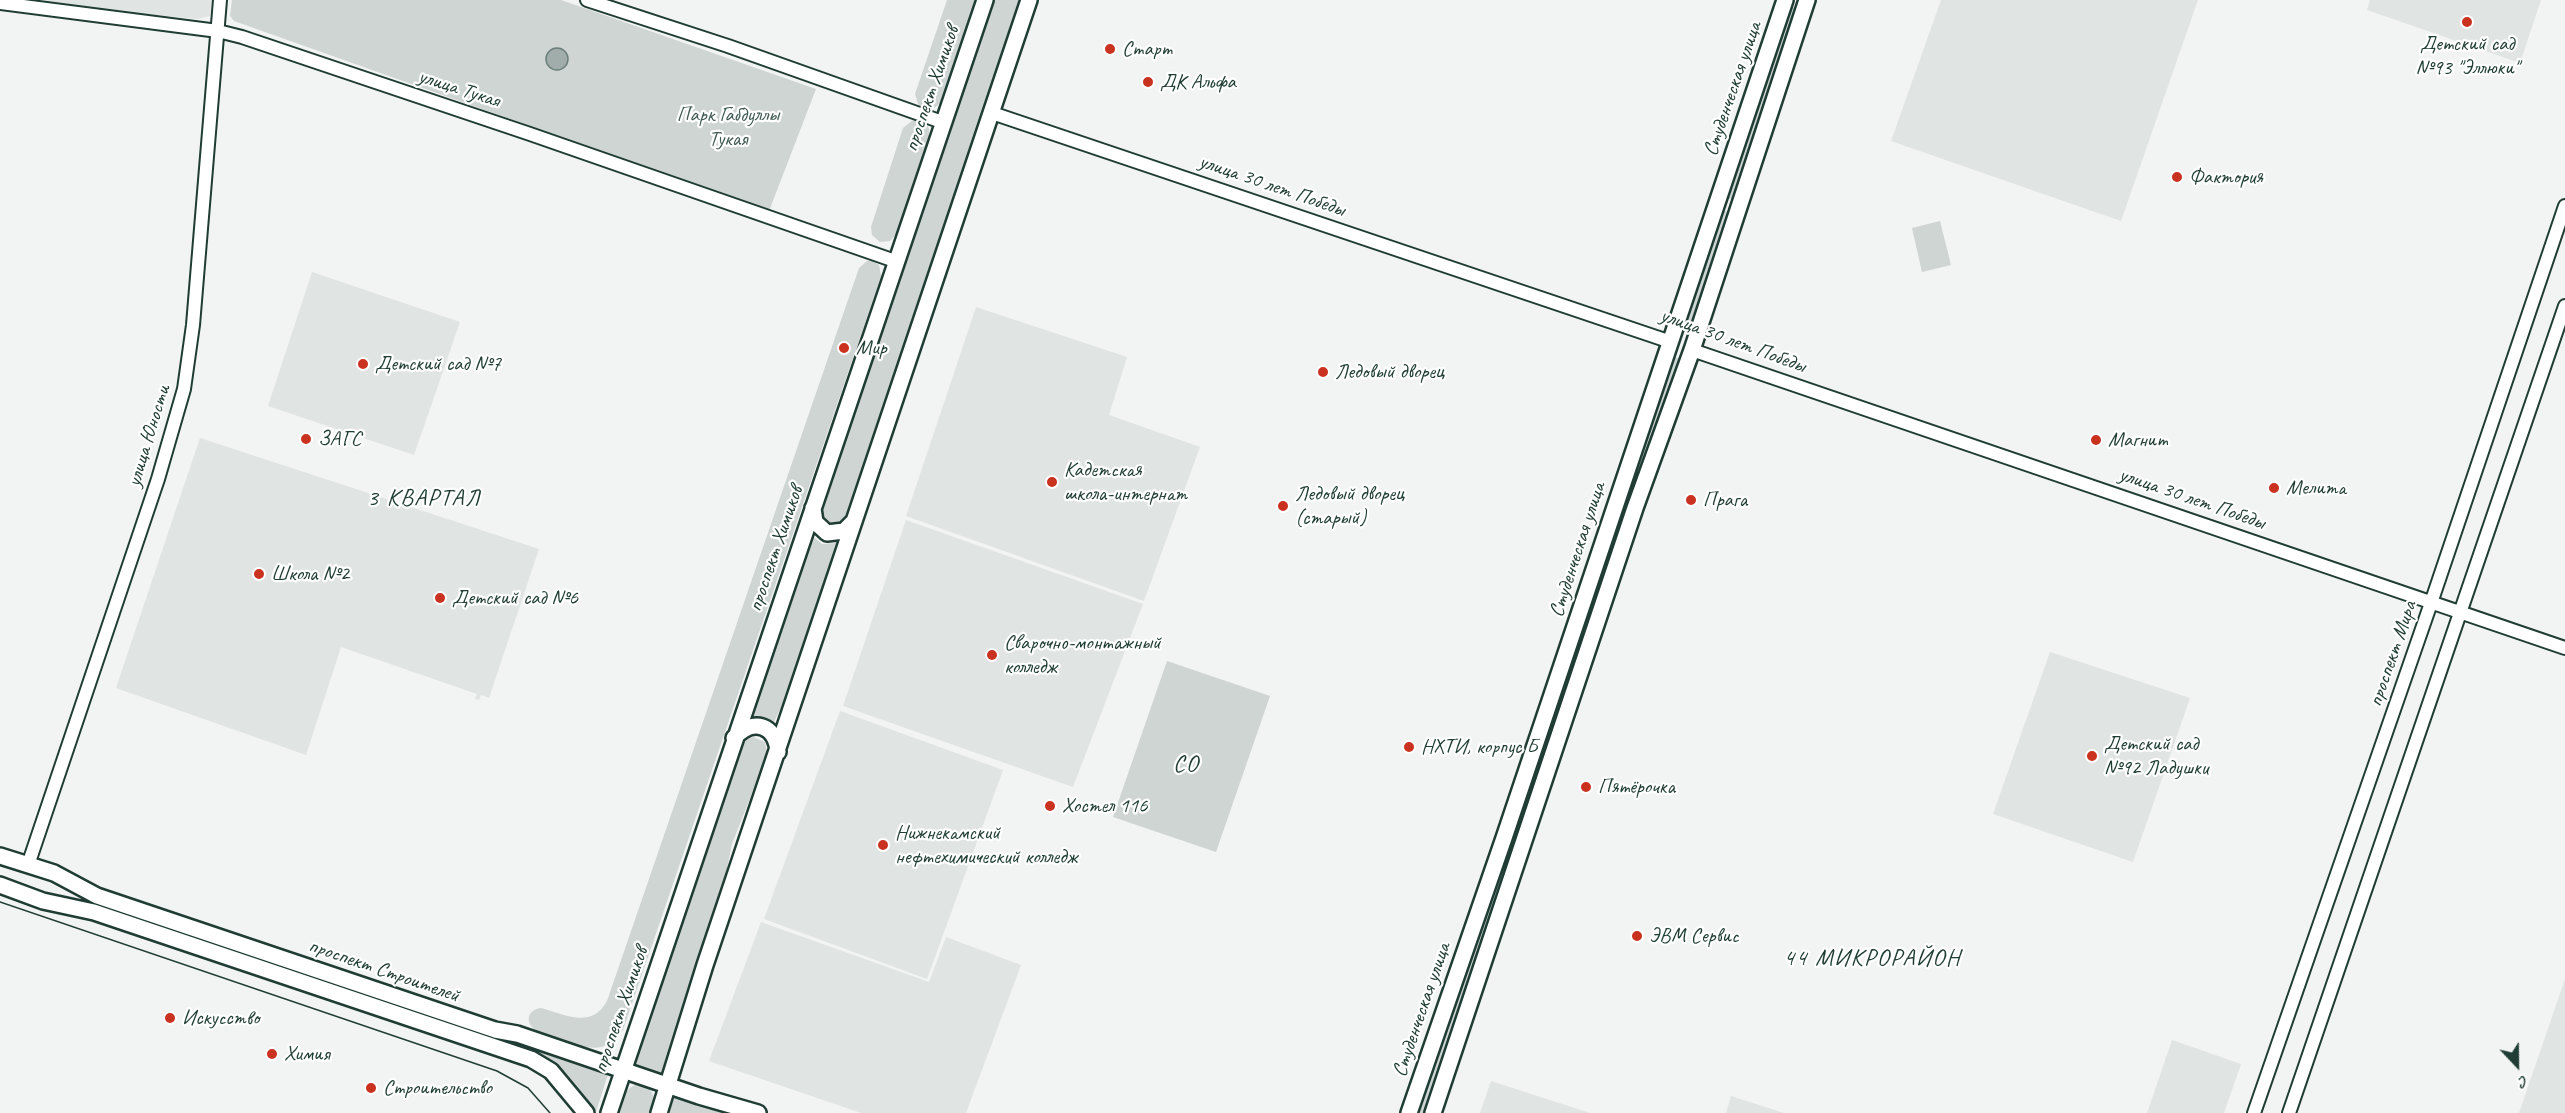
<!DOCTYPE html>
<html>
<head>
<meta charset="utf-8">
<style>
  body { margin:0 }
  #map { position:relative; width:2565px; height:1113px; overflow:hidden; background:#f2f3f3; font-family:Caveat,sans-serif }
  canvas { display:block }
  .north { position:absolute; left:2487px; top:1035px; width:60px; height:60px; -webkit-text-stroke:4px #fff; paint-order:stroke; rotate:158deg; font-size:16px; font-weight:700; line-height:24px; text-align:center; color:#1f3d34 }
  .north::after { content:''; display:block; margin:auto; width:21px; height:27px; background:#1f3d34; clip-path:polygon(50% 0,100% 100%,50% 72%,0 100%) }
</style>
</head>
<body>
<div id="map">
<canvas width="2565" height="1113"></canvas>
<div class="north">С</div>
</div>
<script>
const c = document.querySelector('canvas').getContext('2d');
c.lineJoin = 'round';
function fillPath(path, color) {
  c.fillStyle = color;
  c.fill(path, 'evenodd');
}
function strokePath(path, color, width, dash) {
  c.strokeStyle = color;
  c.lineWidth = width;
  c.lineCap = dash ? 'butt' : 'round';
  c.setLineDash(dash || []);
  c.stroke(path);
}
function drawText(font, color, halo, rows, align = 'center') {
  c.font = font + ' Caveat,sans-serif';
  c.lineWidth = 4.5;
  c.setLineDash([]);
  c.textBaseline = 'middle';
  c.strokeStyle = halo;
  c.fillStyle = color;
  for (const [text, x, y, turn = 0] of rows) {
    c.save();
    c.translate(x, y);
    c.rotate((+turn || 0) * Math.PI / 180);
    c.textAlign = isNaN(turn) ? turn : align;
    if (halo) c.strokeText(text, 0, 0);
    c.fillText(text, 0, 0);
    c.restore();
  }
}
const built = new Path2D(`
  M0,0H212L210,16L197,19Z
  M1941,0H2198L2121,221L1891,141Z
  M2370,0H2541L2520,63L2367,10Z
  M312,272L460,322L414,455L268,406Z
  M976,307L1127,357L1109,415L1200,447L1144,601L906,516Z
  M200,438L539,549L489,698L481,695L479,700L475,699L477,694L341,647L306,755L116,688Z
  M906,520L1143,604L1073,787L843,706Z
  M2050,652L2190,698L2133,862L1993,814Z
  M840,711L1003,770L927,979L764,919Z
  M761,922L929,982L946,937L1021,965L966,1113H861L709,1061Z
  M2565,979V1113H2519Z
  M2172,1040L2241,1064L2224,1113H2147Z
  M1491,1081L1590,1113H1480Z
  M1731,1096L1784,1113H1726Z`);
const green = new Path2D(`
  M232,0H561L816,89L769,211L234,21L230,16Z
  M947,0H975L940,103C933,111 925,111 918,104L915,94Z
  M992,0H1022L847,519L845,523L832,528L821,520L820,509Z
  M1795,7L1797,13L1733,200L1725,197L1790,8Z
  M913,120L925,122L929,129V137L897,233L890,241L880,242L872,235L871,227L903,128Z
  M1722,210L1729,212L1689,329L1684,332L1682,330Z
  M1940,221L1951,265L1922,272L1912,228Z
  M867,261H873L879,265L881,276L623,1030C605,1064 564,1040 537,1031C525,1024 526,1010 541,1008C566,1015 592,1029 607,1001L859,268Z
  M1672,356L1680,359L1527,816L1519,813Z
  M810,534L822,544L836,543L791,687L773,724L766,719L751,717Z
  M1167,661L1270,696L1216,852L1113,817Z
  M753,737L765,742L767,755L732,844L722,892L663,1074L634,1064L742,746L746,740Z
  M1509,845L1516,847L1426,1113H1417Z
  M87,897L608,1074L596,1112L554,1066L534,1053L84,902Z
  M639,1084C655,1088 656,1099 651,1113H618C622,1100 624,1087 639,1084Z
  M675,1096L722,1113H669Z`);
const water = new Path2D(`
  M546 59a11 11 0 1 1 22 0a11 11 0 1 1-22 0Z`);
const minor = new Path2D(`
  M587,0L728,46L942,122
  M0,3L218,31L242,37L530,134L895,261
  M992,113L1671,342
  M1692,350L2565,648
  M28,865L158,479L184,389L193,325L220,0
  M2254,1113L2431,603L2565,206
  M2289,1113L2565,306`);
const major = new Path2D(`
  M813,508L815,522L827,533L844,531L854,521
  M734,738C753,717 776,725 778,752
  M0,856L54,873L97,896L495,1030L517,1034L699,1096L758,1113
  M0,885L43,901L94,912L531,1059L551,1071L586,1113
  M609,1113L985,0
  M659,1113L705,965L1029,0
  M1409,1113L1504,838L1785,0
  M1433,1113L1635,508L1692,350L1807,0`);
const tram = new Path2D(`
  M0,902L497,1071L528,1088L550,1113`);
const markers = [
  [2467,22,6,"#c8321e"],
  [1110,49,6,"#c8321e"],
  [1148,82,6,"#c8321e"],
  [2177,177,6,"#c8321e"],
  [844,348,6,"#c8321e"],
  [363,364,6,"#c8321e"],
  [1323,372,6,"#c8321e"],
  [306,439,6,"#c8321e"],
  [2096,440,6,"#c8321e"],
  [1052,482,6,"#c8321e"],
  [2274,488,6,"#c8321e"],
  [1691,500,6,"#c8321e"],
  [1283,506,6,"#c8321e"],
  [259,574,6,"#c8321e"],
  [440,598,6,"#c8321e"],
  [992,655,6,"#c8321e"],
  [1409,747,6,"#c8321e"],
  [2092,756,6,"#c8321e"],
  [1586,787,6,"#c8321e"],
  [1050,806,6,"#c8321e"],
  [883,845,6,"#c8321e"],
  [1637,936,6,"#c8321e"],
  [170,1018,6,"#c8321e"],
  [272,1054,6,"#c8321e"],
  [371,1088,6,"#c8321e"]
];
const poiNames = [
  ["Детский сад",2467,44,"center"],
  ["№93 \"Эллюки\"",2467,68,"center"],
  ["Старт",1122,49],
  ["ДК Альфа",1160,82],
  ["Фактория",2189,177],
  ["Мир",856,348],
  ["Детский сад №7",375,364],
  ["Ледовый дворец",1335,372],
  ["ЗАГС",318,439],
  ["Магнит",2108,440],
  ["Кадетская",1064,470],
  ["школа-интернат",1064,494],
  ["Мелита",2286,488],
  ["Ледовый дворец",1295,494],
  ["(старый)",1295,518],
  ["Прага",1703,500],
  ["Школа №2",271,574],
  ["Детский сад №6",452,598],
  ["Сварочно-монтажный",1004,643],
  ["колледж",1004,667],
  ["Детский сад",2104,744],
  ["№92 Ладушки",2104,768],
  ["НХТИ, корпус Б",1421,747],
  ["Пятёрочка",1598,787],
  ["Хостел 116",1062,806],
  ["Нижнекамский",895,833],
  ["нефтехимический колледж",895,857],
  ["ЭВМ Сервис",1649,936],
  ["Искусство",182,1018],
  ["Химия",284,1054],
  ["Строительство",383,1088]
];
const streetNames = [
  ["улица Тукая",459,89,18],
  ["проспект Химиков",932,89,-71],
  ["Студенческая улица",1733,89,-71],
  ["улица 30 лет Победы",1272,186,19],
  ["улица 30 лет Победы",1733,341,20],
  ["улица Юности",149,436,-73],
  ["улица 30 лет Победы",2192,499,19],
  ["проспект Химиков",776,549,-71],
  ["Студенческая улица",1578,550,-72],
  ["проспект Мира",2393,654,-71],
  ["проспект Строителей",384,971,19],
  ["проспект Химиков",621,1010,-71],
  ["Студенческая улица",1422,1010,-71]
];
const parkNames = [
  ["Парк Габдуллы",728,115],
  ["Тукая",728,139]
];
const quarterNames = [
  ["3 КВАРТАЛ",424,499],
  ["СО",1186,765],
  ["44 МИКРОРАЙОН",1872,959]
];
fillPath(built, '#e0e4e3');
fillPath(green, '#ced5d3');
fillPath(water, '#a1adaa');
strokePath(water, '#6d807b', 1.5);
strokePath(minor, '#1f3d34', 16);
strokePath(major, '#1f3d34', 20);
strokePath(minor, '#fff', 12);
strokePath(major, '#fff', 15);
strokePath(tram, '#1f3d34', 1.5);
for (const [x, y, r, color] of markers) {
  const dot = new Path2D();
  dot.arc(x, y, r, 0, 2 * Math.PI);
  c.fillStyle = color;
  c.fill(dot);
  strokePath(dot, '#fff', 2);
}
drawText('21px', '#1f3d34', '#fff', poiNames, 'left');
drawText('21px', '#1f3d34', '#fff', streetNames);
drawText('21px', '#425b54', '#fff', parkNames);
c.letterSpacing = '1.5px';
drawText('24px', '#1f3d34', '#fff', quarterNames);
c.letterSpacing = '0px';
</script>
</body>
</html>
